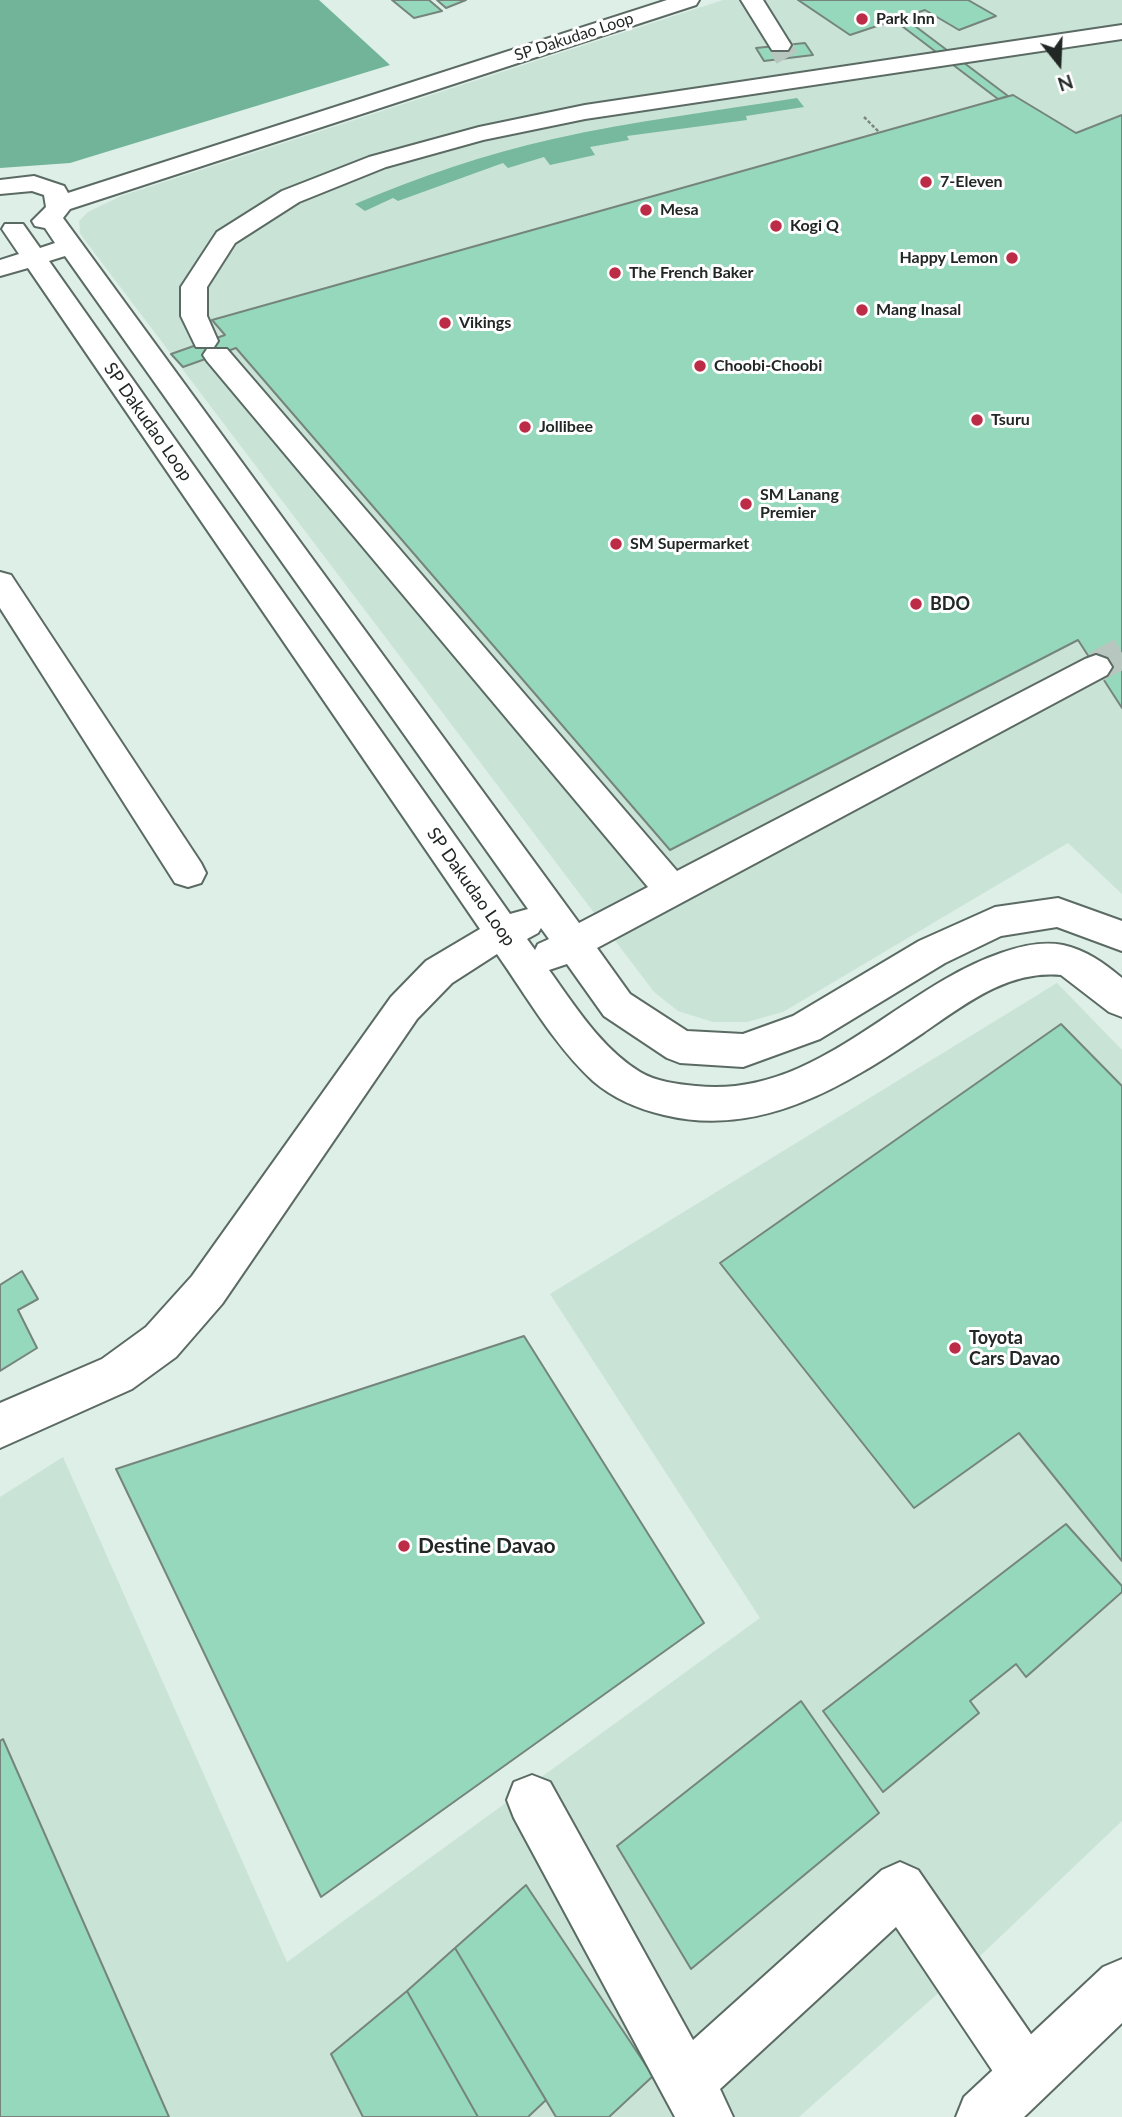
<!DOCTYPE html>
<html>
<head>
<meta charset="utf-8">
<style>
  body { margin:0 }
  #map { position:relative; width:1122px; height:2117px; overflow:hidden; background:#ddefe7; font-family:Lato,sans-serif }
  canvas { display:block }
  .north { position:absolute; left:1024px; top:28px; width:70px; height:70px; -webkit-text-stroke:5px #fff; paint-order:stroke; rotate:162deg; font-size:19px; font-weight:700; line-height:28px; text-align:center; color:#212724 }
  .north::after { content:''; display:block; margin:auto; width:24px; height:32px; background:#212724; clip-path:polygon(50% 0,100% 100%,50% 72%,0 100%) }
</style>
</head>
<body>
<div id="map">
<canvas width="1122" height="2117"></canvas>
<div class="north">N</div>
</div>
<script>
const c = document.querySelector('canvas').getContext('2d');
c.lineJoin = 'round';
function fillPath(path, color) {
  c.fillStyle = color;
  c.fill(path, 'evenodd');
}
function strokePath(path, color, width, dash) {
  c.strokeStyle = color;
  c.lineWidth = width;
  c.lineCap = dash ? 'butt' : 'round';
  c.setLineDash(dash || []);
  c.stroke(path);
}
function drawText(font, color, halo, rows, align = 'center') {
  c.font = font + ' Lato,sans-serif';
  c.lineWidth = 6;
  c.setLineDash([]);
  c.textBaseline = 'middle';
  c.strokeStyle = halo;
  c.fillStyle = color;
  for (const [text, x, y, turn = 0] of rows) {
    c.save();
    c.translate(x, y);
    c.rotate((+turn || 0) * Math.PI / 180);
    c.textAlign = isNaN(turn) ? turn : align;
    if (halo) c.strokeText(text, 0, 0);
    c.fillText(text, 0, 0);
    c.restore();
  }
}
const built = new Path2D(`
  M723,0H1122V894L1068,843L783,1012L747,1022H713L678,1011L654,992L87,243L80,233L79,221L88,212L121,196Z
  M1057,983L1122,1050V1821L980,1956L799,2117H0V1497L63,1457L287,1962L760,1618L550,1294Z`);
const forest = new Path2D(`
  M0,0H319L390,65L70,163L0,168Z`);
const water = new Path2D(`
  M797,98L804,107L746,116L747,120L627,136L629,140L590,147L595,155L550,165L544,157L508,168L503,163L398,201L393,198L365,211L355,204C419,177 485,154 553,139C633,121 716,111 797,98Z`);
const building = new Path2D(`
  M392,0H429L442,11L414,18Z
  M437,0H466L446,8Z
  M798,0H968L996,16L959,30L925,10L850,35Z
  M903,17L1008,96L998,99L894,20Z
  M805,43L813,55L764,61L756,48Z
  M1013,95L1076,133L1122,115V708L1078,640L670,850L236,348L183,367L171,354L225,335L212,320Z
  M1061,1024L1122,1086V1561L1019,1433L914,1508L720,1263Z
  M22,1271L38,1299L18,1310L37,1348L0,1371V1285Z
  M524,1336L704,1623L321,1897L116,1469Z
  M1066,1524L1122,1586V1592L1026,1677L1016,1664L970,1701L979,1713L883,1792L823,1711Z
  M801,1701L879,1813L691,1969L617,1846Z
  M3,1739L169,2117H0V1741Z
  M526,1885L653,2076L609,2117H556L455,1948Z
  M455,1948L546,2100L528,2117H478L407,1991Z
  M407,1991L478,2117H363L331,2054Z`);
const minorTunnelFar1 = new Path2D(`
  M780,45L787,58`);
const minorTunnel = new Path2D(`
  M1096,667L1122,653`);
const path = new Path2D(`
  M864,117L879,132`);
const minor = new Path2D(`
  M667,0H699L696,5L70,209L63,218L579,923L648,887L207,361L203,355L207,349H227L677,871L1085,659L1096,655L1107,659L1112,667L1107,675L597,948L630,994L687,1031L743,1034L793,1016L919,941L995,907L1058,898L1122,921V951L1057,927L1001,936L945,963L820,1039L743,1067L680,1063L667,1058L604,1016L567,964L549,970C575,1006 601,1048 640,1072C657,1082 677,1084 696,1086C816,1099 896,989 1001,953C1021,946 1042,941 1063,945C1086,950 1104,963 1122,978V1017L1109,1012L1061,975C1008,970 965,1004 923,1033C846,1085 761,1139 664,1115C638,1109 614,1099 593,1081C555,1046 527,997 497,954L452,983L417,1019L222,1304L176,1357L132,1389L0,1448V1403L102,1359L146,1327L192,1276L391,997L426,961L480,929L28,268L0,276V260L19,254L2,229L5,224H23L40,248L55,243L45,228L35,226L32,221L46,207L44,195L32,191L0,194V180L34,176L64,186L68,193ZM65,256L528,909L510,914L49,261ZM541,928L549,939L538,944L535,950L527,939L538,933Z
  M741,0H763L791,45L788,50H772Z
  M1122,25V39L585,119L483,140L386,167L299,202L235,243L207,287V316L218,341L214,347H196L181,316V287L217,232L282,191L369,157L479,127L585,105Z
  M0,572L11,575L201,863L206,873L201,883L188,887L175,883L0,608Z
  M532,1775L550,1782L693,2040L882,1870L900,1862L918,1870L1046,2056L1055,2075L1046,2094L1027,2103L1008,2094L896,1927L720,2089L733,2117H675L514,1818L507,1800L514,1782Z`);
const major = new Path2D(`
  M1122,1959V2023L1024,2117H956L964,2097L1103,1967Z`);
const markers = [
  [862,19,7,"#bd2c46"],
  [926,182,7,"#bd2c46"],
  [646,210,7,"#bd2c46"],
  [776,226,7,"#bd2c46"],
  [1012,258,7,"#bd2c46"],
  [615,273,7,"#bd2c46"],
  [862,310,7,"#bd2c46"],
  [445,323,7,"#bd2c46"],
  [700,366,7,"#bd2c46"],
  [977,420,7,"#bd2c46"],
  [525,427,7,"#bd2c46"],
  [746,504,7,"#bd2c46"],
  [616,544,7,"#bd2c46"],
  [916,604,7,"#bd2c46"],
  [955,1348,7,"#bd2c46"],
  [404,1546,7,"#bd2c46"]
];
const farPoinames = [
  ["Park Inn",876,19],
  ["7-Eleven",940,182],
  ["Mesa",660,210],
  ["Kogi Q",790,226],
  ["Happy Lemon",998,258,"right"],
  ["The French Baker",629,273],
  ["Mang Inasal",876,310],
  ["Vikings",459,323],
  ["Choobi-Choobi",714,366],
  ["Tsuru",991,420],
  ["Jollibee",539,427],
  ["SM Lanang",760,495],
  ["Premier",760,513],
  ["SM Supermarket",630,544]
];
const farStreetnames = [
  ["SP Dakudao Loop",574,37,-18]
];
const streetNames = [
  ["SP Dakudao Loop",148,422,55],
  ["SP Dakudao Loop",471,887,55]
];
const poiNames = [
  ["BDO",930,604],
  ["Toyota",969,1338],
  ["Cars Davao",969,1359]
];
const nearPoinames = [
  ["Destine Davao",418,1546]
];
fillPath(built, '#cae3d7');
fillPath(forest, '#72b499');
fillPath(water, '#77b99e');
fillPath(building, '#96d8bc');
strokePath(building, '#75857d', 2);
strokePath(minorTunnelFar1, '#b7c7c0', 24, [24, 12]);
strokePath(minorTunnel, '#b7c7c0', 31, [31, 15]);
strokePath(minor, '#5b6b64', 4);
strokePath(major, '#5b6b64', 4);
strokePath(path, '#7d8983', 2.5, [3.5, 2]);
fillPath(minor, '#fff');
fillPath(major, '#fff');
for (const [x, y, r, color] of markers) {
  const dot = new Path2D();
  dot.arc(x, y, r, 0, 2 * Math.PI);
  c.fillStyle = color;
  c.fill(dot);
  strokePath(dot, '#fff', 2.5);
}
drawText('bold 16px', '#212724', '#fff', farPoinames, 'left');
drawText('16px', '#212724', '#fff', farStreetnames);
drawText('18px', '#212724', '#fff', streetNames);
drawText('bold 18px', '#212724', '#fff', poiNames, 'left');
drawText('bold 21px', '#212724', '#fff', nearPoinames, 'left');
</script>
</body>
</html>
